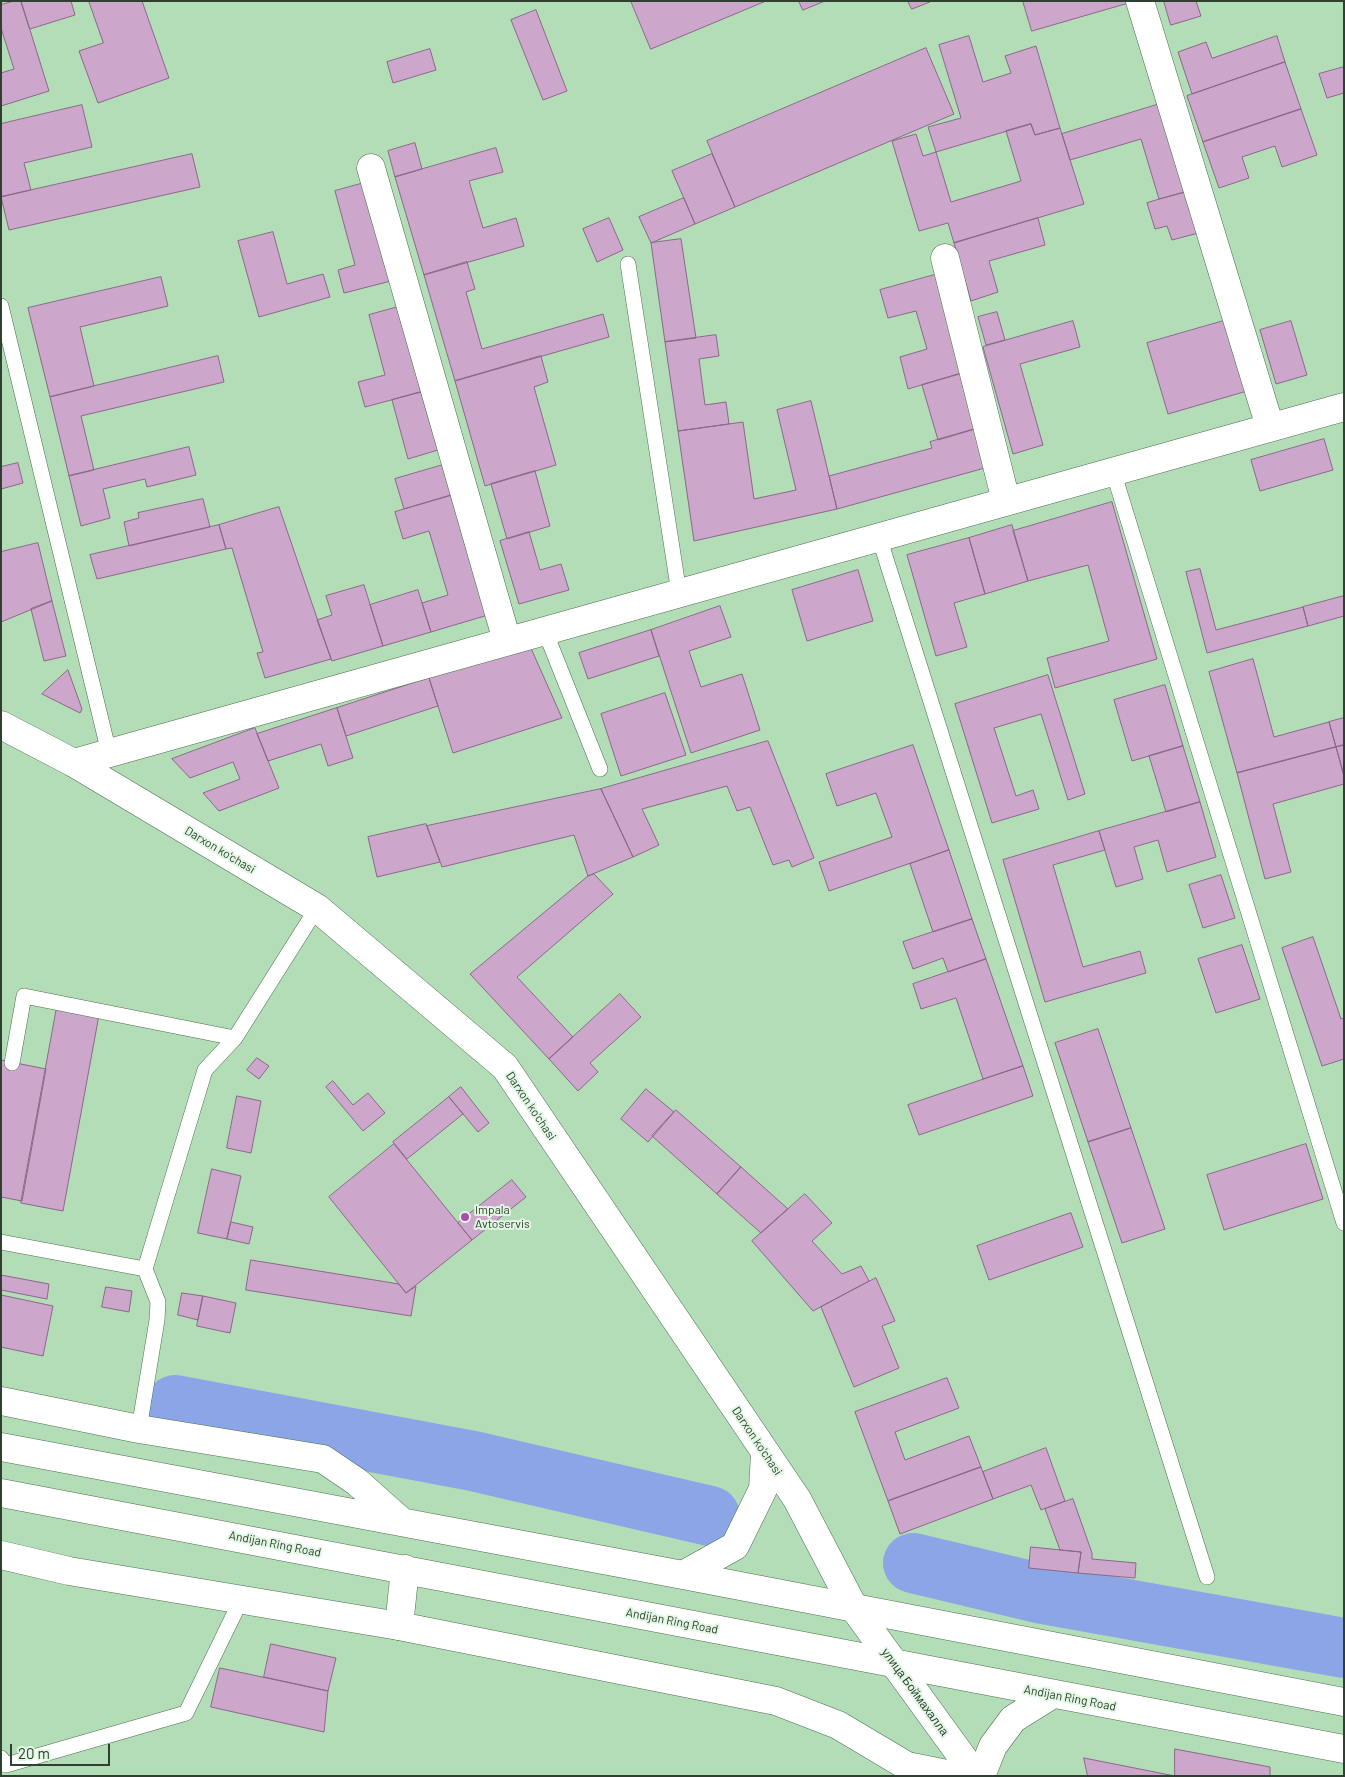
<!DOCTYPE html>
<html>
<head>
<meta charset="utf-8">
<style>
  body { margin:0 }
  #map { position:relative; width:1345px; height:1777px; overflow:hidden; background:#b3ddb6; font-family:Barlow,sans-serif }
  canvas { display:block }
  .frame { position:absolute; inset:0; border:2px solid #2f3f30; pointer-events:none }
  .scale { position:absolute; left:10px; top:1744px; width:100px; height:22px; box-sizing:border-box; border:2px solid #2f3f30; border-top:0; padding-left:6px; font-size:15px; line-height:18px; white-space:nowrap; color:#2f3f30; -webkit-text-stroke:4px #e2f7e4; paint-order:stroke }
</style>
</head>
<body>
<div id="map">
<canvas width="1345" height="1777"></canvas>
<div class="frame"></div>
<div class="scale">20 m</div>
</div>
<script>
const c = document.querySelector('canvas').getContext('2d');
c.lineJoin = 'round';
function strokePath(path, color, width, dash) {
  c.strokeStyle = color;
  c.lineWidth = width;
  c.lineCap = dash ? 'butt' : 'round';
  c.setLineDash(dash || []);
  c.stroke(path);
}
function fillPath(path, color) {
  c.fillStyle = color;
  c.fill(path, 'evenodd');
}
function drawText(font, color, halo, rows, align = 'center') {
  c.font = font + ' Barlow,sans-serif';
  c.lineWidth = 4;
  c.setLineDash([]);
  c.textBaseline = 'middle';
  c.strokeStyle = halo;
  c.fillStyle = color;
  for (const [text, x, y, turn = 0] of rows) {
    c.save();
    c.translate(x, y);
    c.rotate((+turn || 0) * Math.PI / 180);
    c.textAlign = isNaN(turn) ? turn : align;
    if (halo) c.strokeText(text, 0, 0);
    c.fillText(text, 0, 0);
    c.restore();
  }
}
const river = new Path2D(`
  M175,1405L473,1461L710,1516
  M913,1563L1043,1594L1344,1648`);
const building = new Path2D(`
  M14,1H21L49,91L1,106V73L14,69L1,28V5Z
  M21,1H71L75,15L30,29Z
  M89,1H142L169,78L98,103L79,51L103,43Z
  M631,1H766L651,49Z
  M799,1H825L803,10Z
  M908,1H930V2L912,9Z
  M1023,1H1132V2L1032,31Z
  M1164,1H1196L1201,16L1171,25Z
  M536,10L567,91L543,100L511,20Z
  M969,36L983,82L1011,73L1005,56L1036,46L1060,128L1035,135L1031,124L936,152L928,127L961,118L939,45Z
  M1277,36L1285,62L1192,94L1178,52L1206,42L1212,58Z
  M926,48L954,114L735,207L707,141Z
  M430,49L436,70L393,83L387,62Z
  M1285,62L1301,109L1203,142L1187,96Z
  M1344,67V93L1327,98L1319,74Z
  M1163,103L1189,191L1159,199L1141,139L1070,160L1062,134Z
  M82,105L92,147L24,163L31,190L1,197V124Z
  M1301,109L1317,155L1282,167L1275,146L1242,157L1249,178L1219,188L1203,142Z
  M1031,124L1035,135L1060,128L1084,204L954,243L948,223L919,231L892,141L916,134L923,156L936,152L951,202L1021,181L1006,131Z
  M415,143L422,169L395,177L388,151Z
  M496,148L503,172L469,181L483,228L516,218L524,246L424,275L395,177Z
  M192,154L200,187L9,230L1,197Z
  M712,154L735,207L695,224L672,171Z
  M364,183L391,281L344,293L338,270L355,265L335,191Z
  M1189,191L1202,232L1172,240L1167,226L1155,229L1147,203Z
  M684,198L695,224L651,243L639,217Z
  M609,218L623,250L597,262L583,229Z
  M1038,218L1045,245L989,261L998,292L971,301L954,243Z
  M273,232L287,284L323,274L330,297L259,317L238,241Z
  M681,239L696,338L665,342L651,243Z
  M467,262L475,289L466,292L482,349L603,314L609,337L455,381L424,275Z
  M938,274L966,372L908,389L900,357L927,349L916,311L888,318L880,290Z
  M161,277L168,306L80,327L94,386L50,397L28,308Z
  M398,307L421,392L365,407L358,382L385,375L369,315Z
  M997,312L1005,340L986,345L978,317Z
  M1227,320L1247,391L1168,414L1147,343Z
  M1073,321L1080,347L1020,364L1043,445L1013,454L983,347Z
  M1291,321L1307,375L1276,384L1260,330Z
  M716,335L719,356L699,359L705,405L726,402L729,424L678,431L665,342Z
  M218,356L224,382L81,416L94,470L69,476L50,397Z
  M541,356L548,382L534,387L556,465L485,486L455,381Z
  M966,372L982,427L938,440L922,385Z
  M421,392L438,450L408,459L392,400Z
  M811,401L837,509L694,541L678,431L743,422L754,499L796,490L777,410Z
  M982,427L992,466L837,509L829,476L932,448L930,442Z
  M1324,439L1333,470L1260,491L1251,460Z
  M189,447L196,475L147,487L145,479L103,489L110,518L81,526L69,476Z
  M18,463L23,483L1,489V467Z
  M443,465L452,495L404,509L395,479Z
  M535,471L550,526L507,539L491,484Z
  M452,495L488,615L431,632L422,603L448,595L429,531L403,539L395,512Z
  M203,499L210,527L129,546L124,522L139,518L138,513Z
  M1112,502L1157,659L1055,688L1047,658L1109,641L1088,565L1028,581L1013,531Z
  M279,507L331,659L265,678L257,653L263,652L232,548L226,549L219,525Z
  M219,525L226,549L97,579L90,555Z
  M1012,525L1028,581L985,594L969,538Z
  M529,532L540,570L561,564L569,590L519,604L500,541Z
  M969,538L985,594L954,603L967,647L936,656L907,555Z
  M38,543L52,601L1,622V552Z
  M1200,569L1216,630L1303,607L1308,626L1207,653L1186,572Z
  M858,570L873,621L807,641L792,590Z
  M364,585L383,646L332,661L317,620L332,615L326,596Z
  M418,590L431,632L383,646L370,605Z
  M1344,596V616L1308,626L1303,607Z
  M52,601L66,656L44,661L31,609Z
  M720,606L731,637L689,651L701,687L742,674L760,730L691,753L651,630Z
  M651,630L659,656L588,679L579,653Z
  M530,646L562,718L453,753L429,678Z
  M1253,659L1274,737L1329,722L1336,747L1237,773L1209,672Z
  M68,670L82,709L80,713L42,694Z
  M1048,675L1085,794L1068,800L1041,714L994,728L1016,796L1033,790L1039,809L992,823L955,704Z
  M429,678L438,706L346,736L337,708Z
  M1165,685L1183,746L1132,761L1114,700Z
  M665,693L686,755L621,776L601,714Z
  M337,708L353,758L328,766L321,744L268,761L257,734Z
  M1344,718V745L1336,747L1329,722Z
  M255,728L279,788L219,811L203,793L240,779L233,762L190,778L172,759Z
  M768,741L814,858L792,867L789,860L773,865L750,807L737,811L727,786L642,809L659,845L633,857L601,789Z
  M913,745L949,850L829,891L819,862L892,837L876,793L837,806L826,774Z
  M1344,745V776L1336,747Z
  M1183,746L1200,802L1166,812L1149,756Z
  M1336,747L1344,776V784L1273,804L1291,872L1265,879L1237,773Z
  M601,789L633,857L588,876L574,835L442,867L427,826Z
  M1200,802L1216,857L1167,872L1158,840L1134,847L1143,879L1116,887L1099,831Z
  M426,824L440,862L377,877L368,837Z
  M1099,831L1105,850L1053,865L1083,967L1140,951L1146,973L1045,1002L1003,860Z
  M949,850L972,919L933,932L910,864Z
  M594,874L613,894L517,977L573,1037L549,1059L470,974L588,876Z
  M1221,875L1235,918L1203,928L1189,885Z
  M972,919L986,959L948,972L943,958L913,969L903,942Z
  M1313,937L1341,1019L1344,1018V1059L1322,1066L1282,948Z
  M1242,945L1260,999L1216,1013L1198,959Z
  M986,959L1023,1066L983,1079L956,998L921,1009L913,984Z
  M620,994L641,1017L590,1063L598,1072L578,1091L549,1059Z
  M57,1007L99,1015L63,1211L21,1203Z
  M1098,1029L1131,1128L1088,1142L1055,1043Z
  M257,1058L269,1066L259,1079L247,1070Z
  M1,1060L46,1069L22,1201L1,1197Z
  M1023,1066L1033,1096L919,1135L908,1105Z
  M333,1081L353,1105L368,1093L385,1113L363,1131L326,1087Z
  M461,1087L489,1123L478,1132L449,1097Z
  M646,1089L674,1112L648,1142L621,1119Z
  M237,1096L261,1101L251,1153L227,1148Z
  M449,1097L463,1114L407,1159L393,1142Z
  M676,1110L741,1167L717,1194L652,1136Z
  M1131,1128L1165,1229L1122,1243L1088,1142Z
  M394,1144L472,1240L406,1293L329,1197Z
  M1306,1144L1323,1199L1224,1230L1207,1175Z
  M741,1167L788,1209L761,1233L717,1194Z
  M212,1169L241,1176L227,1239L198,1233Z
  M512,1180L526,1197L472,1240L458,1223Z
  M805,1194L832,1223L812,1241L842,1274L861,1266L869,1281L813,1311L752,1241Z
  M1071,1213L1083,1247L989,1280L977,1246Z
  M231,1222L253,1227L249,1244L227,1239Z
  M251,1260L399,1284L406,1293L416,1286L411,1316L246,1290Z
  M1,1275L49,1284L47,1299L1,1290Z
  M876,1278L895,1321L882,1326L899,1368L854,1387L821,1307Z
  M106,1287L132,1291L129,1312L102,1307Z
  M182,1293L203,1296L198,1320L178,1315Z
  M1,1295L53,1306L43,1356L1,1347Z
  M203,1296L236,1303L230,1333L197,1326Z
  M947,1378L959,1408L895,1432L905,1460L969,1436L981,1467L888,1501L855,1412Z
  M1046,1448L1065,1501L1041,1510L1031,1485L993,1499L983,1472Z
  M981,1467L993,1499L900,1534L888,1501Z
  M1073,1499L1092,1553V1559L1136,1563L1135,1578L1078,1573L1081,1552L1060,1550L1045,1509Z
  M1031,1547L1081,1552L1078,1573L1029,1568Z
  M271,1644L336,1658L328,1691L264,1677Z
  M220,1668L328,1691L324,1732L211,1707Z
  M1175,1749L1270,1767V1776H1175Z
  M1084,1758L1175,1776H1088Z`);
const lane = new Path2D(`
  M628,264L679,593
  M1,306L109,753
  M1113,471L1344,1223
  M879,537L1207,1577
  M545,631L600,769
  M12,1063L24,996L235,1038
  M1,1242L145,1269L158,1302L157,1320L139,1429
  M145,1269L205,1070L235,1038L317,908
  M1,1758L6,1765L186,1713L241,1600`);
const street = new Path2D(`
  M1140,1L1270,427
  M371,168L507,641
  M945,258L1006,501
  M74,763L1344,407
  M1,1555L69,1571L399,1626L776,1701L838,1725L907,1766L957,1776`);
const secondary = new Path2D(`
  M1,725L74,763L317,908L505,1067L797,1499L854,1608L976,1776`);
const highway = new Path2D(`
  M1,1401L139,1429L323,1459L357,1482L402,1522
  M1,1447L683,1575L1344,1702
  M1,1493C449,1577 896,1665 1344,1749
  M683,1575L735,1546L763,1489L765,1453
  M399,1626L405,1569
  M981,1776L993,1746L1013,1719L1053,1694`);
const markers = [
  [465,1217,5,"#ae4aaf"]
];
const streetNames = [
  ["Darxon ko'chasi",220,850,31],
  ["Darxon ko'chasi",531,1106,56],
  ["Darxon ko'chasi",757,1441,56],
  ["Andijan Ring Road",275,1544,11],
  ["Andijan Ring Road",672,1621,11],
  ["улица Боймахалла",915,1692,54],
  ["Andijan Ring Road",1070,1698,11]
];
const poiNames = [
  ["Impala",475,1210],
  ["Avtoservis",475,1224]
];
strokePath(river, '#8ba5e7', 60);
fillPath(building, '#cca6cb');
strokePath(building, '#8b678a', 1);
strokePath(lane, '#4a6f4e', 16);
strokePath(street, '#4a6f4e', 29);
strokePath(secondary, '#4a6f4e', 29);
strokePath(highway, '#4a6f4e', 29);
strokePath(lane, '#fff', 15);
strokePath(street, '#fff', 28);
strokePath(secondary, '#fff', 28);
strokePath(highway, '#fff', 28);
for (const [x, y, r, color] of markers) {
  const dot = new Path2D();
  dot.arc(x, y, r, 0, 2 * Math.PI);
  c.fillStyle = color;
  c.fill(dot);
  strokePath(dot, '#e2f7e4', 2);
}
drawText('12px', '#2f3f30', '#e2f7e4', streetNames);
drawText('12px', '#2f3f30', '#e2f7e4', poiNames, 'left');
</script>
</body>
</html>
